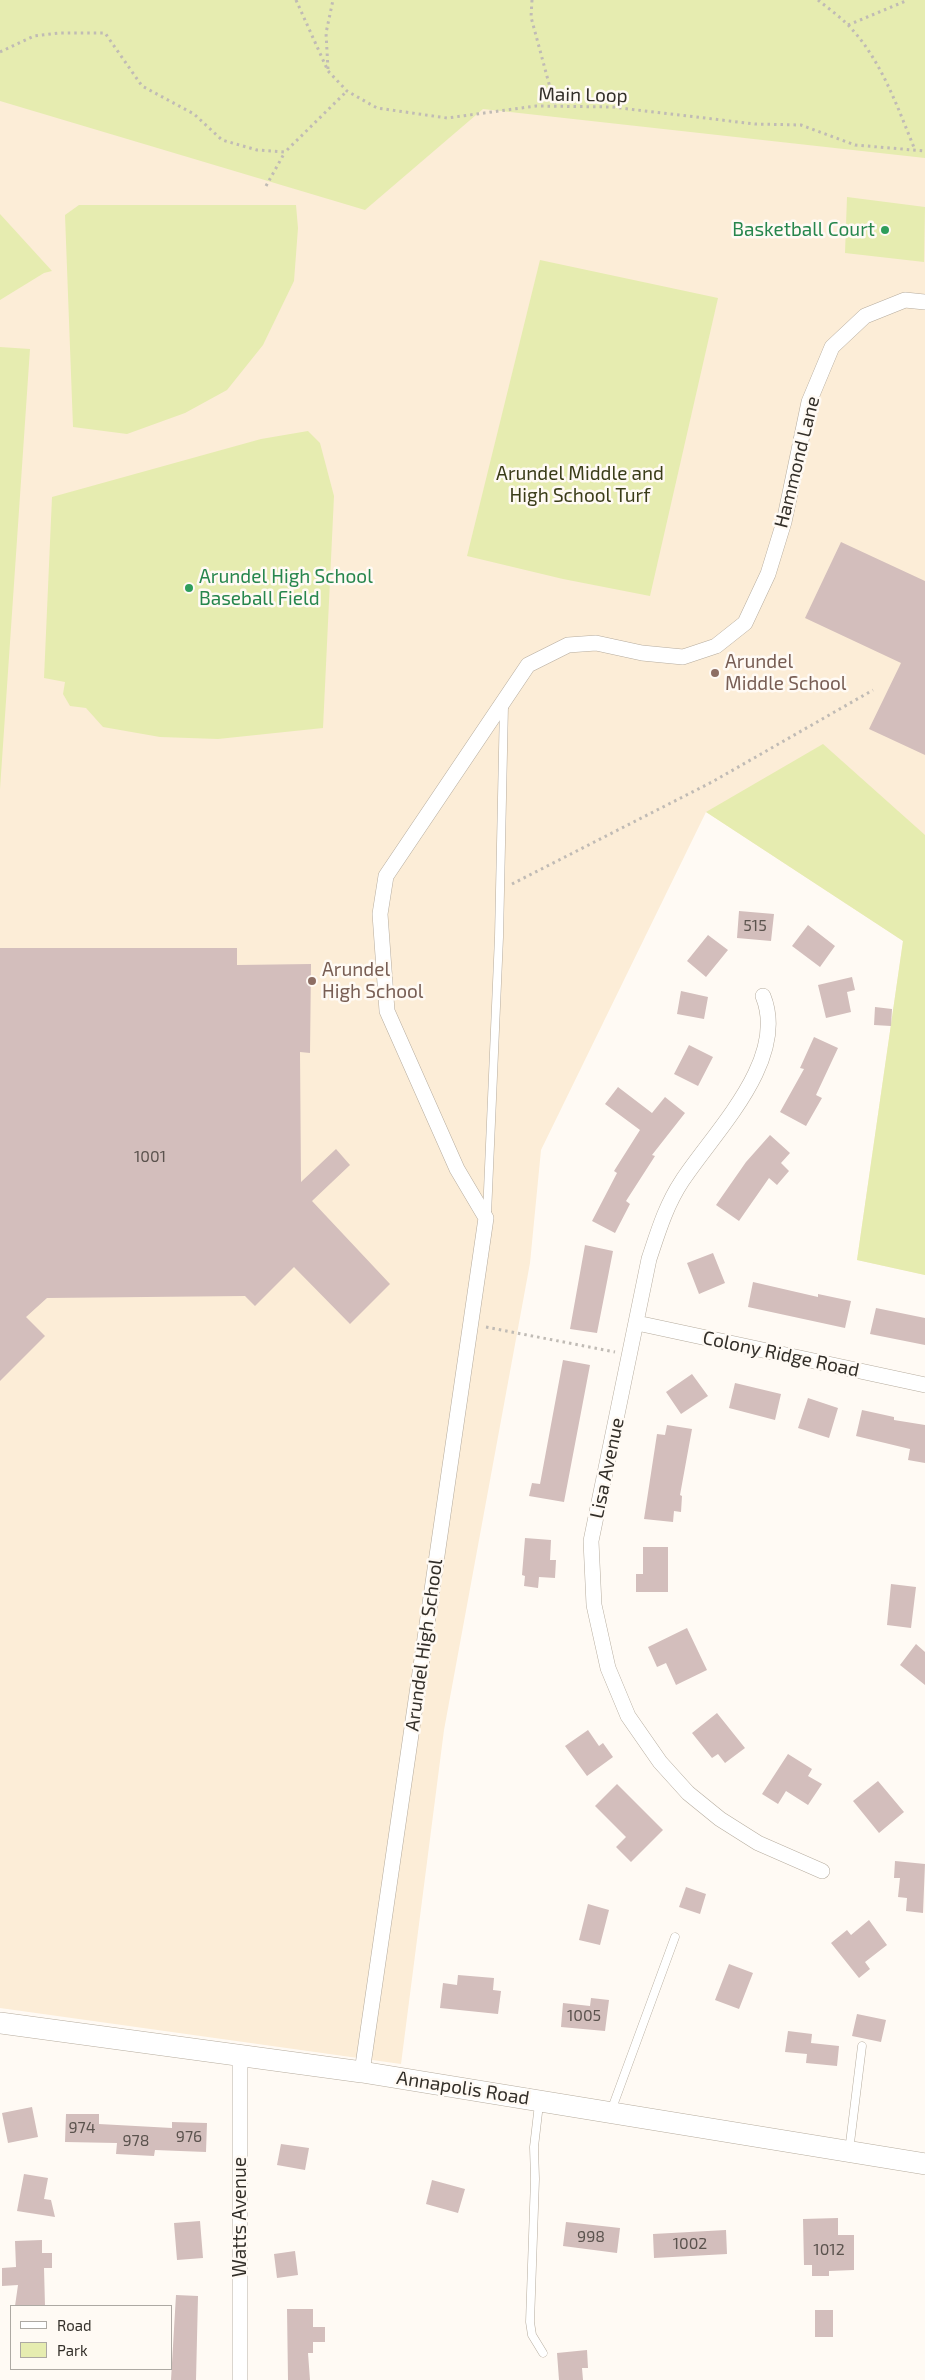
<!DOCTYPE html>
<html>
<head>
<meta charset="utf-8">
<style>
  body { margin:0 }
  #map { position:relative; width:925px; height:2380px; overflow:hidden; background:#fffaf4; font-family:"Exo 2",sans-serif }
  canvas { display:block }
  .legend { position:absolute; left:10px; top:2305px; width:162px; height:65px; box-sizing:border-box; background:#fffaf4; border:1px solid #ada9a3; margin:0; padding:6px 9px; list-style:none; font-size:15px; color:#332f29 }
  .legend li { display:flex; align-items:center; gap:10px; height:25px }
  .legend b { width:25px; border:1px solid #ada9a3 }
</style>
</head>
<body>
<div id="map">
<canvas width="925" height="2380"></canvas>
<ul class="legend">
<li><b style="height:6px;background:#fff"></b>Road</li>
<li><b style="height:14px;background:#e6ecb0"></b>Park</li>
</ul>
</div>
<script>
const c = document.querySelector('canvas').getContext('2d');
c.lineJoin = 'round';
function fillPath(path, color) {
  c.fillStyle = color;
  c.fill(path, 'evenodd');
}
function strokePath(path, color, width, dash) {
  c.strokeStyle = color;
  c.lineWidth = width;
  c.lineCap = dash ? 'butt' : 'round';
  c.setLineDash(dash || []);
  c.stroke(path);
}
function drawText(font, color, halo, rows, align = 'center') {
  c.font = font + ' "Exo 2",sans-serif';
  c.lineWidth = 5;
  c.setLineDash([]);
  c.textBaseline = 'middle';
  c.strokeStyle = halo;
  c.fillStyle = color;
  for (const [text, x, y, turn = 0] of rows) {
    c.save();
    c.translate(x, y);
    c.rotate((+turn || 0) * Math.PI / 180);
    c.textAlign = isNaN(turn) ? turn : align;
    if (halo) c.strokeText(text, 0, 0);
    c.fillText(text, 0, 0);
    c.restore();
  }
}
const built = new Path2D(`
  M0,0H925V1275L857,1260L903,941L706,812L541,1150L530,1263L444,1730L401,2064L0,2008Z`);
const green = new Path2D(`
  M0,0H925V158L483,109L365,210L0,101Z
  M847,197L925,207L924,262L845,253Z
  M79,205H296L298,228L294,281L263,345L227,390L185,413L127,434L73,427L65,215Z
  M0,214L52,271L44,273L0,300Z
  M540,260L718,298L650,596L563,579L467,556Z
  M0,347L30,349L0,789Z
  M308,431L320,443L334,496L323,728L218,739L160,737L103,727L86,708L70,706L63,694L65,682L44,678L52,497L261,439Z
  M823,744L925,835V1275L857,1260L903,941L706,812Z`);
const building = new Path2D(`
  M841,542L925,581V755L869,729L901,663L805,618Z
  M739,911L774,914L771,941L737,938Z
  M808,925L835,946L820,967L792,946Z
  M708,935L728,950L706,977L687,961Z
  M0,948H237V965L311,964L310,1053L300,1052L301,1182L336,1149L350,1165L312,1201L390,1284L350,1324L294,1267L255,1306L245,1296L47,1298L26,1317L45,1336L0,1381Z
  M852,977L855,990L847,992L851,1012L826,1018L818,985Z
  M681,991L708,997L704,1019L677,1014Z
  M875,1007L892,1009L891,1026L874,1025Z
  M814,1037L838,1048L816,1095L822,1098L806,1126L780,1112L804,1069L800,1068Z
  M689,1045L713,1057L698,1086L674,1074Z
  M618,1087L652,1113L665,1097L685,1113L652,1155L655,1156L626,1201L630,1204L615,1233L592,1221L617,1173L614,1171L640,1130L605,1104Z
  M770,1135L790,1153L781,1163L789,1171L777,1185L769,1178L739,1221L716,1205L746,1162Z
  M585,1245L613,1251L597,1333L570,1329Z
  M713,1253L725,1283L699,1294L687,1263Z
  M753,1282L818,1297V1294L851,1301L845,1328L748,1307Z
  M876,1308L925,1318V1345L870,1334Z
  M563,1360L590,1365L564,1502L529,1496L532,1483L540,1484Z
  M692,1374L708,1396L681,1414L666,1392Z
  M735,1383L781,1394L775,1420L729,1408Z
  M808,1398L838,1408L829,1438L798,1428Z
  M862,1410L894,1417V1420L925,1425V1463L908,1460L910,1449L856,1436Z
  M667,1425L692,1429L680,1495L682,1496L681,1512L674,1511L673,1522L644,1519L657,1434L665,1435Z
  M525,1538L551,1540L550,1560H556L555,1578L539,1577L538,1588L524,1586L525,1576L522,1575Z
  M643,1547H668V1592H636V1574H643Z
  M891,1584L916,1587L911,1628L887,1625Z
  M687,1628L707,1670L676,1685L666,1663L657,1667L648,1647Z
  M916,1644L925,1652V1685L900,1665Z
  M717,1713L745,1748L725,1763L718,1754L712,1758L692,1733Z
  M588,1730L599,1746L603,1743L613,1757L587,1776L565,1746Z
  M788,1754L812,1769L808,1776L822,1784L808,1805L786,1791L778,1804L762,1794Z
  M878,1781L904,1812L879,1833L853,1801Z
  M617,1784L663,1830L631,1862L616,1847L626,1837L595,1806Z
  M895,1861L925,1864L923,1913L906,1911L907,1898L898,1897L900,1878H894Z
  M686,1887L706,1894L700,1914L679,1907Z
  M588,1904L609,1910L600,1945L579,1940Z
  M869,1920L887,1945L865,1962L870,1969L859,1978L831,1943L847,1930L851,1935Z
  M729,1964L753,1973L739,2009L715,2000Z
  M458,1975L494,1978L493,1990L501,1991L498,2014L440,2008L443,1983L457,1985Z
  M591,1998L609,2000L605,2031L561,2027L563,2003L590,2006Z
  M857,2014L886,2020L881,2042L852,2036Z
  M788,2031L812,2034L811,2043L839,2046L837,2066L806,2063L807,2054L785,2052Z
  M32,2107L38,2137L8,2143L2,2113Z
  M66,2114H99V2124L172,2128V2122L207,2123L206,2152L155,2150L154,2156L116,2154L117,2143L65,2142Z
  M281,2144L309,2148L305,2170L277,2165Z
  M24,2174L48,2178L44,2199L51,2200L55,2217L17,2211Z
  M432,2180L465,2189L458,2213L426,2204Z
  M838,2218V2235H854V2270L829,2271V2276H812V2265H804L803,2219Z
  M200,2221L203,2258L177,2260L174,2223Z
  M566,2222L620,2228L617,2253L563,2246Z
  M726,2230L727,2254L654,2258L653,2234Z
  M42,2240V2253H52V2268H44L45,2306H15L18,2285L2,2286V2268L16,2267L15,2241Z
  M295,2251L298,2275L277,2278L274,2254Z
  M176,2295L198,2296L196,2380H171Z
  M287,2309H313V2327H325V2342H313V2353H308L310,2380H288Z
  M815,2310H833V2337H815Z
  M587,2350L588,2368H582L583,2380H559L557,2353Z`);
const path = new Path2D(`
  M296,0L328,71L347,91L377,108L447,118L536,106L612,107L755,124L801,125L855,145L925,151
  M532,0L531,17L555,106
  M818,0C828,8 839,16 848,25C881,59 897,106 915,150
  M848,25L908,0
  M0,52L34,36L59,33H105L142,86L194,114L222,140L257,150L285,152L347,91
  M328,69L326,33L333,0
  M266,186L285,152
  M512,884L712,782L873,690
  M486,1327L615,1352`);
const lane = new Path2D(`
  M487,1214L499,937L504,705
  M539,2104L534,2147L535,2179L530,2322L532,2335L543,2353
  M611,2111L675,1937
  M849,2151L862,2046`);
const street = new Path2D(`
  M763,996C789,1060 714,1132 682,1181C666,1205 658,1232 649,1259L591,1541L594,1605L608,1668L628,1716L660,1762L688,1793L720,1819L758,1843L822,1871
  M637,1323L925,1385
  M240,2054V2380
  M362,2072L486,1218L457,1169L387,1011L380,914L386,876L528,665L568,645L596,643L642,653L683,657L716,646L745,623L768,574L784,522L809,402L832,347L865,316L905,300L925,302`);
const secondary = new Path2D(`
  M0,2023L362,2072L925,2164`);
const markers = [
  [885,230,5,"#2e9e5b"],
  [189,588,5,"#2e9e5b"],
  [715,673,5,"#8d6e63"],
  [312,981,5,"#8d6e63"]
];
const numberNames = [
  ["515",755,926],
  ["1001",150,1157],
  ["1005",584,2016],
  ["974",82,2128],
  ["976",189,2137],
  ["978",136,2141],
  ["998",591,2237],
  ["1002",690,2244],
  ["1012",829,2250]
];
const streetNames = [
  ["Main Loop",583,95,1],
  ["Hammond Lane",797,462,-76],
  ["Colony Ridge Road",781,1354,12],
  ["Lisa Avenue",607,1468,-78],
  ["Arundel High School",424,1645,-82],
  ["Annapolis Road",463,2088,9],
  ["Watts Avenue",240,2217,-90]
];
const leisureNames = [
  ["Basketball Court",875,230],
  ["Arundel High School",199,577,"left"],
  ["Baseball Field",199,599,"left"]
];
const parkNames = [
  ["Arundel Middle and",580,474],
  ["High School Turf",580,496]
];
const educationNames = [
  ["Arundel",725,662],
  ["Middle School",725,684],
  ["Arundel",322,970],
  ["High School",322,992]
];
fillPath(built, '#fcedd7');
fillPath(green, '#e6ecb0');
fillPath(building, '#d3bebc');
strokePath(lane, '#b6ac9e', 9);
strokePath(street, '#b6ac9e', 16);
strokePath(secondary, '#b6ac9e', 22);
strokePath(path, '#c0bbb5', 3, [2.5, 4]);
strokePath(lane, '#fff', 8);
strokePath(street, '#fff', 15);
strokePath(secondary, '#fff', 21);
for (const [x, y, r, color] of markers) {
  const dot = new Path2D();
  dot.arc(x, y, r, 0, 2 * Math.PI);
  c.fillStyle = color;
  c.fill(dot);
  strokePath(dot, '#fffaf4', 2);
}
drawText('16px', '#5b534e', null, numberNames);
drawText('19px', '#332f29', '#fffaf4', streetNames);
drawText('19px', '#27864d', '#fffaf4', leisureNames, 'right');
drawText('19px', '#3a3c18', '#fffaf4', parkNames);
drawText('19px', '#785e54', '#fffaf4', educationNames, 'left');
</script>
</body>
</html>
